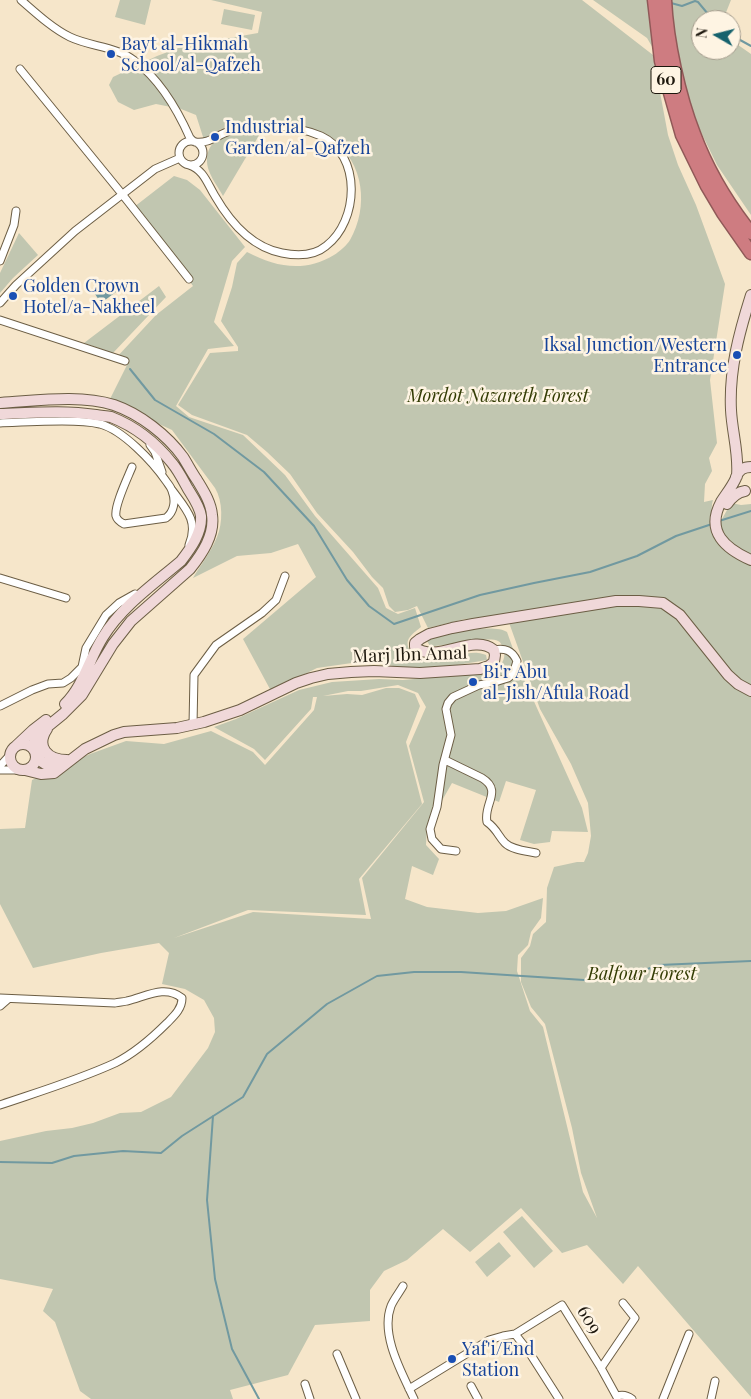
<!DOCTYPE html>
<html>
<head>
<meta charset="utf-8">
<style>
  body { margin:0 }
  #map { position:relative; width:751px; height:1399px; overflow:hidden; background:#f6e6ca; font-family:"Playfair Display",serif }
  canvas { display:block }
  .north { position:absolute; left:691px; top:10px; width:50px; height:50px; box-sizing:border-box; background:#fef4e3; border:1px solid #a49c8d; border-radius:50%; rotate:278deg; font-size:14px; font-weight:700; line-height:20px; text-align:center; color:#1d170d }
  .north::after { content:''; display:block; margin:auto; width:18px; height:22px; background:#16626d; clip-path:polygon(50% 0,100% 100%,50% 72%,0 100%) }
</style>
</head>
<body>
<div id="map">
<canvas width="751" height="1399"></canvas>
<div class="north">N</div>
</div>
<script>
const c = document.querySelector('canvas').getContext('2d');
c.lineJoin = 'round';
function fillPath(path, color) {
  c.fillStyle = color;
  c.fill(path, 'evenodd');
}
function strokePath(path, color, width, dash) {
  c.strokeStyle = color;
  c.lineWidth = width;
  c.lineCap = dash ? 'butt' : 'round';
  c.setLineDash(dash || []);
  c.stroke(path);
}
function drawText(font, color, halo, rows, align = 'center') {
  c.font = font + ' "Playfair Display",serif';
  c.lineWidth = 5;
  c.setLineDash([]);
  c.textBaseline = 'middle';
  c.strokeStyle = halo;
  c.fillStyle = color;
  for (const [text, x, y, turn = 0] of rows) {
    c.save();
    c.translate(x, y);
    c.rotate((+turn || 0) * Math.PI / 180);
    c.textAlign = isNaN(turn) ? turn : align;
    if (halo) c.strokeText(text, 0, 0);
    c.fillText(text, 0, 0);
    c.restore();
  }
}
const green = new Path2D(`
  M120,0H151L145,25L115,17Z
  M211,0H582L653,55L668,135L678,165L696,205L725,284L710,380L717,443L709,458L712,471L705,484L704,502L713,500C710,510 713,517 718,526L731,503L741,505L751,504V1397L638,1266L623,1284L587,1245L562,1253L521,1208L470,1252L443,1229L407,1260L384,1271L370,1290V1321L315,1325L288,1375L230,1390L233,1399H91L80,1391L55,1322L43,1311L53,1289L0,1279V1141L46,1131L72,1128L93,1123L120,1113L141,1112L171,1097L208,1048L215,1032L214,1018L204,1000L185,989L162,984L169,953L159,943L101,953L33,968L0,904V829L25,828L32,780L90,754L126,741L164,744L211,731L253,752L265,765L314,710L317,697H313L311,709L265,760L254,749L214,727L236,719L299,690L332,682L379,679L403,680L495,672C500,666 506,660 504,651C502,647 502,643 498,641C489,636 447,645 435,646H430L427,641C440,633 495,623 507,632L523,677L582,808L588,832L552,831L550,842L534,844L520,840L536,790L506,781L499,802L452,783L427,827L426,845L439,859L433,875L412,866L405,899L427,907L478,913L506,911L543,898L541,918L531,932L528,945L518,955L517,971L530,1011L543,1027L583,1192L597,1218L581,1173L572,1128L545,1024L531,1007L521,982V958L530,946L533,934L546,922L547,888L554,867L577,862H584L588,853L591,836L588,803L571,764L540,709L507,617L465,619L428,628L417,606L408,610L395,612L389,606L383,588L372,577L353,552L317,513L290,474L267,452L247,435L192,415L178,405L210,353L238,351V347L221,321L232,287L237,263L247,252C276,267 304,273 334,255C339,252 347,245 350,240C369,207 364,163 333,140C327,136 320,131 313,129C306,128 297,129 290,129C271,128 252,128 233,127L221,129L204,140L196,115L181,109L156,104L134,110L118,102L109,85L113,77L157,56L184,46L258,33L262,12ZM398,685L418,693L426,707L409,746L424,802L362,878L371,919L253,912L174,938L248,910L366,915L359,879L422,804L406,742L420,706L415,694L399,688H386L362,695L347,694L323,696L348,691H361Z
  M593,0H731L723,20H701V50H731V40L751,54V215L717,165L696,122L647,38Z
  M224,9L255,15L252,30L221,24Z
  M261,132L223,196C218,187 211,178 208,168C201,133 237,133 261,132Z
  M174,176L187,180L200,190L245,247L232,261L214,322L234,346L208,349L176,406L189,417L243,435L285,475L315,516L378,588L386,608L398,614L415,608L421,627C414,633 404,638 409,649C417,672 461,651 478,653C481,653 483,654 486,655L487,660L433,669L404,668L382,664L352,663L317,668L271,691L243,639L316,577L298,544L271,553L237,556L193,578C200,566 212,550 217,537C223,523 223,501 215,488L172,430L109,401L128,363L116,358L156,315L193,286L134,207Z
  M19,233L38,255L13,278L0,293V273Z
  M159,286L166,297L113,353L84,343Z
  M522,1216L553,1251L534,1268L503,1232Z
  M499,1242L511,1256L487,1277L475,1262Z`);
const water = new Path2D(`
  M113,280L120,289L101,303L95,294Z`);
const stream = new Path2D(`
  M671,3L682,6L695,1L698,2L713,20
  M731,35L751,46
  M130,369L155,400L214,434L264,472L314,526L347,580L369,606L394,624L480,595L534,583L590,572L637,556L676,536L712,524
  M719,521L751,511
  M213,1116L207,1200L215,1279L232,1349L259,1399
  M0,1162L52,1163L74,1156L123,1151L161,1153L182,1136L243,1097L267,1054L327,1004L377,976L414,972H461L584,980L619,979L659,965L751,961`);
const street = new Path2D(`
  M21,0C36,13 52,28 70,37C91,47 116,46 135,61C159,79 178,111 190,138L193,141
  M20,69L122,194L189,279
  M179 153a12 12 0 1 1 24 0a12 12 0 1 1-24 0Z
  M189,165C204,170 207,183 215,196C230,222 251,247 282,253C297,256 314,256 326,246C359,221 362,155 321,136C296,125 253,122 227,132C216,136 208,144 195,142
  M0,261L14,225L16,211
  M0,303L16,285L75,231L155,169L180,158
  M0,320L125,361
  M0,423C21,422 41,421 62,421C75,421 87,421 100,424C123,430 153,462 166,481C168,484 171,487 172,491C176,501 174,512 166,518L124,524C120,522 117,520 116,516C114,506 128,477 132,467
  M150,445L155,452L162,472
  M172,490C186,509 199,521 189,545
  M0,578L66,598
  M0,706L32,690L48,684L63,683L71,678L82,667L86,648L106,615L119,603L135,594
  M193,725L194,675L216,645L262,613L276,600L285,576
  M445,760L482,778C503,791 483,804 487,822C497,829 498,836 505,843C512,850 527,851 536,853
  M0,766L10,755
  M0,770H20
  M456,851L441,849L432,839L430,829L437,807L443,765L451,735L446,709L448,703L453,697L479,685L495,682L508,678L513,674L517,661C512,650 505,648 494,650
  M0,998L115,1003C119,1002 123,1002 127,1001C145,997 165,984 182,998C182,1009 174,1016 167,1023C153,1037 133,1054 115,1063C78,1080 38,1092 0,1105
  M0,1006L8,999
  M403,1286C399,1293 394,1299 391,1306C380,1335 402,1373 414,1399
  M515,1334L562,1305L601,1368L618,1399
  M337,1354L356,1399
  M601,1368L635,1318L623,1303
  M305,1384L310,1399
  M471,1386L478,1399
  M409,1389L489,1340L503,1336L515,1334L529,1352L559,1399
  M617,1396C623,1394 627,1395 632,1399
  M663,1399L689,1334
  M711,1399L715,1381`);
const secondary = new Path2D(`
  M0,403C36,401 79,394 114,405C140,414 167,435 183,457C188,465 192,473 197,480C203,490 211,502 212,515C215,535 202,554 190,569L131,621L113,644L82,695L63,714L47,727L39,736L34,743V750
  M0,414C32,413 64,410 96,415C101,416 106,416 111,417C134,426 156,443 172,463C178,470 183,480 188,489C193,497 200,507 201,516C202,533 191,548 181,561C154,584 122,606 103,637C89,659 84,685 65,704
  M737,476C739,453 732,432 731,410C729,370 739,333 751,295
  M736,477C739,470 743,467 751,467
  M736,478C732,487 726,494 721,502C705,532 726,549 751,560
  M727,504C732,497 737,492 745,491
  M47,729C35,747 48,760 67,760
  M10 757a13 13 0 1 1 26 0a13 13 0 1 1-26 0Z
  M16,746L33,730L46,720
  M36,754C43,767 53,769 65,762
  M25,770L41,774L54,773L85,749L114,735L124,732L177,728L204,722L240,710L296,683L311,678L328,674L351,672L374,671L420,673L480,669L489,666L494,662L495,655L494,650C473,632 436,665 415,647V643L420,639L429,634L452,628L473,624L616,601H639L663,603L680,615L728,675L738,684L751,691`);
const highway = new Path2D(`
  M654,0L661,61L682,135L707,186L723,213L751,253
  M665,0C667,41 679,96 694,134C707,169 728,204 751,233`);
const markers = [
  [111,54,5,"#1a4fb4"],
  [215,137,5,"#1a4fb4"],
  [13,296,5,"#1a4fb4"],
  [737,355,5,"#1a4fb4"],
  [473,682,5,"#1a4fb4"],
  [452,1359,5,"#1a4fb4"]
];
const shields = [
  [666,80,30]
];
const shieldNames = [
  ["60",666,80]
];
const transitNames = [
  ["Bayt al-Hikmah",121,44],
  ["School/al-Qafzeh",121,65],
  ["Industrial",225,127],
  ["Garden/al-Qafzeh",225,148],
  ["Golden Crown",23,286],
  ["Hotel/a-Nakheel",23,307],
  ["Iksal Junction/Western",727,345,"right"],
  ["Entrance",727,366,"right"],
  ["Bi'r Abu",483,672],
  ["al-Jish/Afula Road",483,693],
  ["Yaf'i/End",462,1349],
  ["Station",462,1370]
];
const parkNames = [
  ["Mordot Nazareth Forest",498,396],
  ["Balfour Forest",642,974]
];
const streetNames = [
  ["Marj Ibn Amal",410,655,-2],
  ["609",589,1320,58]
];
fillPath(green, '#c1c6b0');
fillPath(water, '#7199a0');
strokePath(stream, '#7199a0', 2);
strokePath(street, '#6c5e45', 9);
strokePath(secondary, '#6c5e45', 12);
strokePath(highway, '#905958', 15);
strokePath(street, '#fff', 7);
strokePath(secondary, '#f0d8d9', 10);
strokePath(highway, '#ce7c81', 12);
for (const [x, y, r, color] of markers) {
  const dot = new Path2D();
  dot.arc(x, y, r, 0, 2 * Math.PI);
  c.fillStyle = color;
  c.fill(dot);
  strokePath(dot, '#fef4e3', 2);
}
for (const [x, y, w] of shields) {
  const box = new Path2D();
  box.roundRect(x - w / 2, y - 13.5, w, 27, 4);
  c.fillStyle = '#fef4e3';
  c.fill(box);
  strokePath(box, '#1d170d', 1);
}
drawText('bold 16px', '#1d170d', null, shieldNames);
drawText('18px', '#164399', '#fef4e3', transitNames, 'left');
drawText('italic 18px', '#333c04', '#fef4e3', parkNames);
drawText('18px', '#1d170d', '#fef4e3', streetNames);
</script>
</body>
</html>
